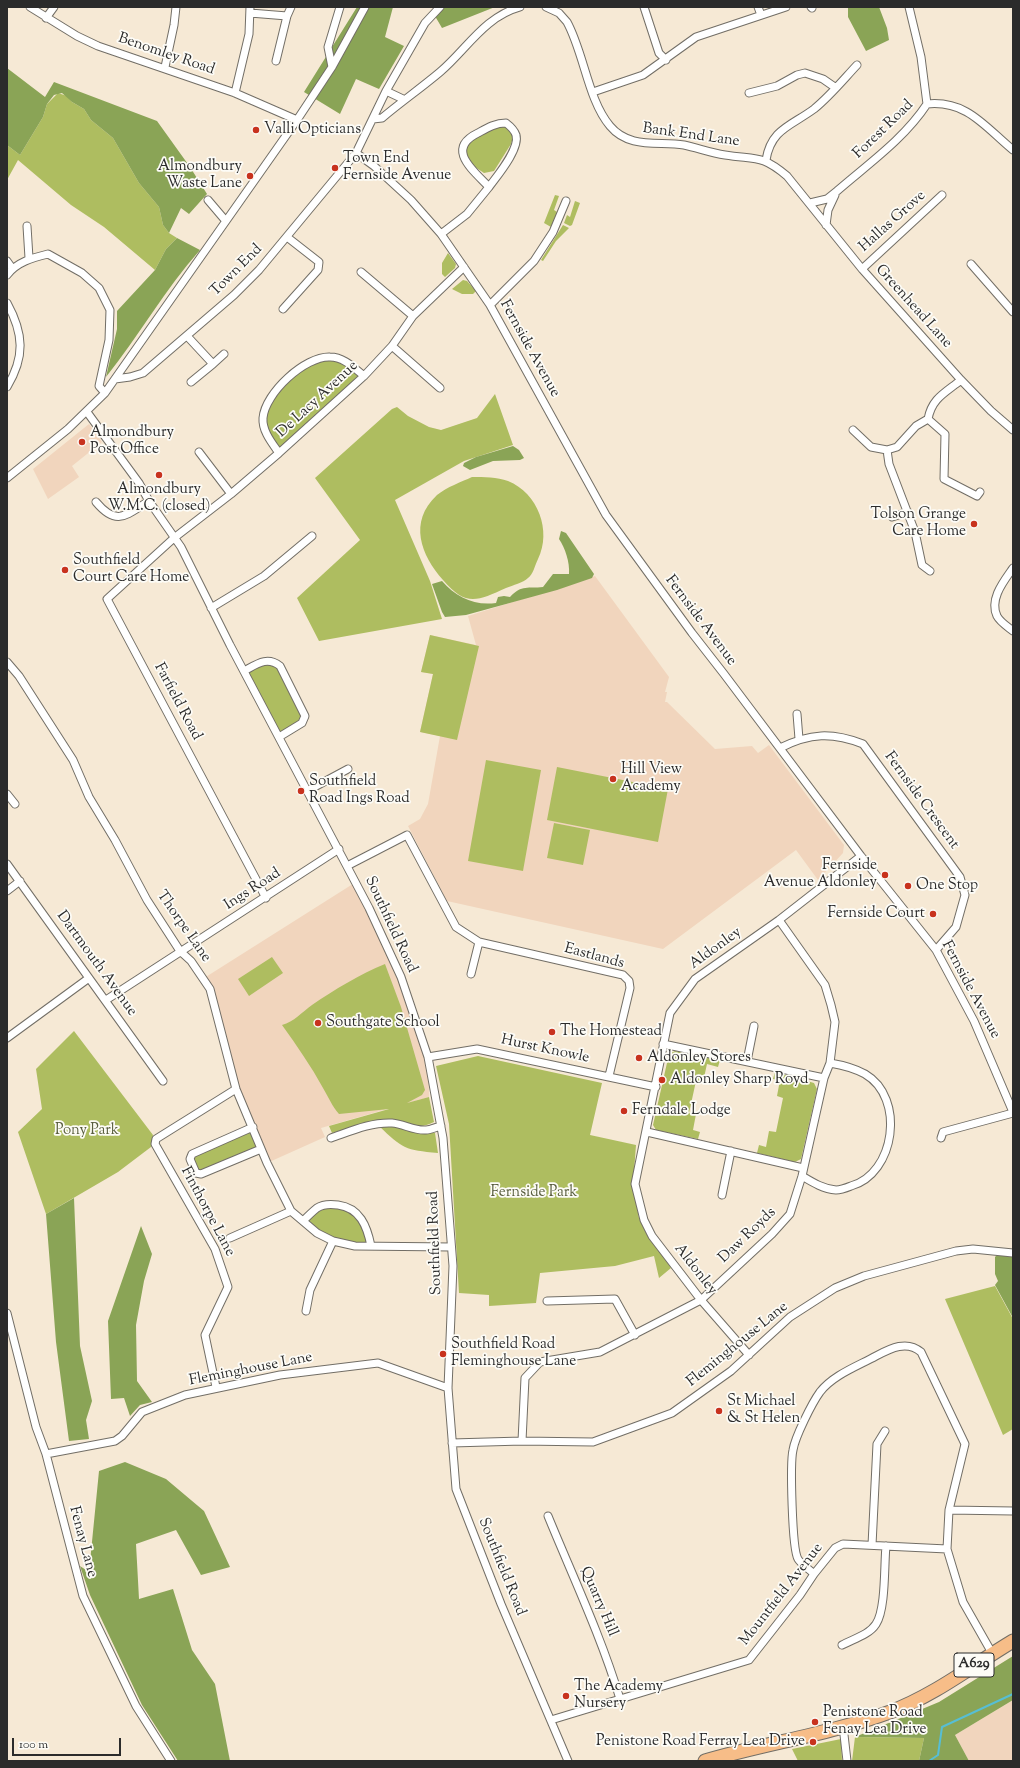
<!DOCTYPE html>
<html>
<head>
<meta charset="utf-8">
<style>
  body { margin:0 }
  #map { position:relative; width:1020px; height:1768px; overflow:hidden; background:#f6e9d5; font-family:"Sorts Mill Goudy",serif }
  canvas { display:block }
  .frame { position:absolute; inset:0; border:8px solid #2b2b2b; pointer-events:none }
  .scale { position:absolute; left:12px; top:1738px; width:109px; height:18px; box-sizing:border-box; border:2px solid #2b2b2b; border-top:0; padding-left:5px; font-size:12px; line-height:14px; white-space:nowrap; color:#2b2b2b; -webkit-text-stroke:3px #fdfcf7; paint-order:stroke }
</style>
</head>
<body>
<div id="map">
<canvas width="1020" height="1768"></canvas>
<div class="frame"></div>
<div class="scale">100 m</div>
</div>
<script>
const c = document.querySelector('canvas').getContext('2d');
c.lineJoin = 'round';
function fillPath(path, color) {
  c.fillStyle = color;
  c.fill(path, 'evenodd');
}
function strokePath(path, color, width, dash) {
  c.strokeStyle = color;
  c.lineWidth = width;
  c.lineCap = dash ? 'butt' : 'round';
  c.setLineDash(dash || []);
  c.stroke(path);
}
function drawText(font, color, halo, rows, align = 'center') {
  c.font = font + ' "Sorts Mill Goudy",serif';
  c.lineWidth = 3.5;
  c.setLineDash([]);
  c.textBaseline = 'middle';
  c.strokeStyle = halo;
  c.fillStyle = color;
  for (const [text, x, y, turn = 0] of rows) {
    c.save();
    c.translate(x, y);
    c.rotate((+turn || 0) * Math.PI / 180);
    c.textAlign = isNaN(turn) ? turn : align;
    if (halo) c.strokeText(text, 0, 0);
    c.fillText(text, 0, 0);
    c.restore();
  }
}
const built = new Path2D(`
  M89,424L102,442L72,466L79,477L48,499L33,469Z
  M595,576L669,677L665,692H667L665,702H667L715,749L752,746L758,753L769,745L844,845L843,853L818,880L796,850L663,949L447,901L408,826L420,819L428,804L440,736L420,732L433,674L421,672L430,635L476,645L468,616Z
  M356,882L401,977L428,1057L429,1097L321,1128L325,1137L267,1163L236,1089L210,989L201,980Z
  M1013,1700V1761H969L955,1735Z`);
const green = new Path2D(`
  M58,93L67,96L72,102L84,109L91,120L113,138L139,183L159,207L163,225L169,233L177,238L166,249L155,270L104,227L71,205L18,160L7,180V145L20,155L43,117L47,104Z
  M497,123L508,126L514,134L511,144L494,171L484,173L469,163L464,151L469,139Z
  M555,195L559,196L554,210L557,212L551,227L544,223Z
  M575,201L580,203L572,225L570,226L564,223L567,215L570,217Z
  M563,225L569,228L556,241L543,261L541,260Z
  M448,253L456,264L455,268L445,277L442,274V263Z
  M463,280L467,281L476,291L473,294H462L452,289Z
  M344,360L364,376L279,453L265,432L263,417L280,385L312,361Z
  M495,394L513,445L464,461L395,500L430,581L442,619L319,641L297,598L360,540L315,478L392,409L397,407L408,416L429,427L441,430L477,418Z
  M472,477C484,477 497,477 508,481C538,493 552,531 538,559C535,565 533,575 528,578C523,583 513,585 506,588C477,601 466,607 443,580C421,555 408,522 437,495C447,487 461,482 472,477Z
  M430,635L479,646L457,740L420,732L433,674L421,672Z
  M274,661L305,716L279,737L244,669Z
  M486,760L541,770L523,871L468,861Z
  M557,767L668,789L658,842L547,820Z
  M554,823L590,830L583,865L547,858Z
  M272,957L283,973L249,996L238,979Z
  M385,964L401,1007L425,1090L422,1095L407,1103L429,1097L434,1122C415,1132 409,1120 390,1120C370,1121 351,1127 332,1133L329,1126L389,1109L339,1114C332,1106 329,1098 323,1088C311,1066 297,1046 282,1025C294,1022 302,1012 312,1005C334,990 360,974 385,964Z
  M74,1031L153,1135L151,1147L118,1172L46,1214L18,1132L42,1109L36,1069Z
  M675,1051L720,1060L718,1067L707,1064L703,1082L696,1081L689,1113L696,1114L693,1130L700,1132L698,1139L656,1130L653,1125L669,1054Z
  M478,1056L602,1083L590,1135L636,1145L633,1185L639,1218L671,1268L659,1278L654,1256L615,1266L540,1273L536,1303L489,1306V1295L459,1293L449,1124L436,1066Z
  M775,1072L814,1083L817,1089L801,1159L795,1162L757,1153L759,1145L766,1147L769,1131L776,1132L783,1098L777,1096L780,1080L773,1079Z
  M379,1126L402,1127L412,1132L435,1133L438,1153C405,1150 403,1149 379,1126Z
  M253,1127L261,1149L196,1173L192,1154Z
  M335,1204L360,1216L371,1246L333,1241L303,1221L317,1208Z
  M995,1286L1013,1319V1429L1003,1435L945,1299Z
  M855,1737L924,1738L919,1761H852Z
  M841,1739L842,1761H798L792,1749Z`);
const forest = new Path2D(`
  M357,7H393L385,37L404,46L379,89L356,79L340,114L304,92Z
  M435,7H495L442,28L432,11Z
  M848,7H879L887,28L889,40L866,51L848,17Z
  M7,68L45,97L54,82L157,121L190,167L207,194L189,214L181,208L169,233L163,225L159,207L139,183L113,138L91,120L84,109L72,102L62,93L54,95L47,104L43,117L20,155L7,145Z
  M177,238L200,250C165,289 139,336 106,377L117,329V311L155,270L166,249Z
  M513,446L519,450L524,458L520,460L493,461L470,470L463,466L464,463L476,457Z
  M561,531L566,533L594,574L592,578L557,590L466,615L445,617L442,612L432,584L442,581C456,597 474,606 496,603L498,597L504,596L510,597C522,584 528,589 543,587L553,574H569C570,562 565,548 559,539Z
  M74,1198L80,1346L92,1401L86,1420L89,1439L69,1441L56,1342L46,1214Z
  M141,1226L152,1254L144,1281L136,1325L137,1381L152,1402L140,1405L130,1416L124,1398L111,1399L108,1321Z
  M999,1253L1013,1254V1318L995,1285L998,1281L995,1274V1257Z
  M125,1462L166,1479L204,1511L230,1567L201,1575L176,1530L136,1544L139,1599L173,1589L192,1650L215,1684L230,1761H178L142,1705L90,1595L80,1566L89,1572L99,1471Z
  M1013,1656V1700L955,1735L969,1761H919L924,1738L855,1737L939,1702Z`);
const stream = new Path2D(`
  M929,1761L938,1755L942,1727L1013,1694`);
const street = new Path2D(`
  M30,7L77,36L98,46L235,93L297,120
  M546,7L559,13L567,22C584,53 588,100 610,126C629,149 658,141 684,145C698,148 711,153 725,155C756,160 761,154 787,176L862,269L961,380L991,411L1013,430
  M644,7L659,53L666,60
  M758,7L761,15
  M811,7L812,8
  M250,13L287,16L291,7
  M46,18L54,7
  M276,61L287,16
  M165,67L174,25L176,7
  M332,67L328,47L340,7
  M386,91L403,99
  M593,92L643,75L696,37L786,7
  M235,93L249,34L250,7
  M749,93L777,86L797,75L805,73L823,79L836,88
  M927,104C967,100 985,127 1013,150
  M373,119L382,118C401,102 421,88 440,72C467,49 484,17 520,7
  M356,153L374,166L411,200L441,234L490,305L606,515L692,633L724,674L861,856L936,950L974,1021L1013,1112
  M766,160C771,129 791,126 814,109C830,96 843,80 857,65
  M208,200L225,220
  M810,203L827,199L837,191C868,164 904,139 927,104L921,57L909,7
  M826,225L828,210L835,195
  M27,226L29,258
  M441,234L467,214L489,187C473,170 445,149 478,133C487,128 495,123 506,123C510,126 514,129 516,135C520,149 497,176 489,187
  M7,261L12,268
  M971,264L1013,312
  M862,269L942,195
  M361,272L413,316
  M7,275C17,262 32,258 48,254L82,273L99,288L110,310L109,340L99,386L105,393
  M7,303C24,334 25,357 7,387
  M490,305L534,261L553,232L566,201
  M283,309L318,270L319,262L287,237
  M187,336L213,364L191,382
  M392,346L440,388
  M213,364L224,354
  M115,379L130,377L143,373L234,295L259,270L356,153L386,91L425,23L440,7
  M87,412L139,483L149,501L181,547L230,645L369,908L401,977L428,1057L443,1138L453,1266L448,1388L456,1489L501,1604L568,1761
  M928,419L945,434L944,479L977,496L980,492
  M853,430L871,447L887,450L897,447L916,426L928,419C932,398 945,393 961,380
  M887,450L889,464L915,532L922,565L930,571
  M199,452L231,494
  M279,453C272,443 262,431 263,418C265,393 305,356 330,357C344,357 354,368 364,376
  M7,478L68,429L105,393L297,120L332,67L365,7
  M96,502C117,527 126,515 149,501
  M892,517L908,512
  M1013,568C1004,581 989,599 997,616C1000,622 1008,627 1013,631
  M211,608L264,576L312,536
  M7,662L19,676L73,760L89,797L115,840L147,900L180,951L191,961L210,989L236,1089L267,1163L291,1211L317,1233L333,1241L355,1246L451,1247
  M244,671C257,664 267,656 280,666L305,716L302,723L279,737
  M797,714L799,739
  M780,748C810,733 832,732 863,744L960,877L965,895L956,927L936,950
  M307,791L348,769
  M7,794L15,804
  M7,864L163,1081
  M347,866L407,835L456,927L479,942L623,975L629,981L630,988L609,1076
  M7,891L20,881
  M266,898L107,599L174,538L231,494L279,453L364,376L392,346L413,316L464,267
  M471,974L479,942
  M106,1000L339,849
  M7,1038L89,978
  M663,1044L824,1078
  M428,1057L477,1049L656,1087
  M747,1061L754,1026
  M253,1127L192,1154L190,1159L196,1173L201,1174L261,1149
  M647,1132L803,1168
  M331,1138C351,1131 371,1122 392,1123C404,1124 414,1131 426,1130C431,1130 436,1127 441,1126
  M941,1138L943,1132L1013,1113
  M802,1176C812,1182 823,1189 836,1190C840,1190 846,1188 851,1186C895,1174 906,1098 865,1074C854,1068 842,1065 830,1063
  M722,1195L731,1151
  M303,1221C307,1217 312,1212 317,1208C323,1204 331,1204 338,1205C360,1208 367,1226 371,1246
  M230,1238L291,1211
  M547,1301L615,1299L635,1335
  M306,1311L310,1290L333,1241
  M7,1313L36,1427L46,1454L83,1596L136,1706L171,1761
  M749,1355L701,1300L652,1236L644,1220L635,1184L670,1013L695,979L779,920L861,856
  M216,1387L205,1335L228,1287L215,1249L155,1144L156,1139L236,1089
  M522,1441L525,1378L540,1362L600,1352L701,1300L772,1234L790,1214L802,1176L824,1078L830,1063L835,1022L831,1005L825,985L779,920
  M452,1443L522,1441L593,1442L672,1413L731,1371L790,1317L835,1288L864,1276L956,1251L973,1249L1013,1253
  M46,1454L115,1441L122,1436L142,1412L185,1395L280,1375L378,1363L448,1388
  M949,1510L1013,1511
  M548,1516C573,1577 601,1636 620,1699
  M872,1545L877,1444L885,1431
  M814,1574C809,1569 801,1564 798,1559C792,1549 790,1463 793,1450C795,1437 812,1403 820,1392C833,1375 858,1366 876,1356C891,1348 907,1340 921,1352L965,1444L949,1510L947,1549L963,1602L992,1653
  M842,1645C853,1639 869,1635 876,1624C886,1609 884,1565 886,1546
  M551,1720L749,1660L800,1595L814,1574L835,1548L843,1544L947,1549
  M843,1726L847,1761`);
const highway = new Path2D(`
  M705,1761C766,1743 830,1734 890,1712C935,1695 973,1665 1013,1641`);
const markers = [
  [256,130,4,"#c8321e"],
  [335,168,4,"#c8321e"],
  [250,176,4,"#c8321e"],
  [82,442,4,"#c8321e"],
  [159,475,4,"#c8321e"],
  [974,524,4,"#c8321e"],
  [65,570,4,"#c8321e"],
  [613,779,4,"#c8321e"],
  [301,791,4,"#c8321e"],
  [885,875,4,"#c8321e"],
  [908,886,4,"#c8321e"],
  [933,914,4,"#c8321e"],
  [318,1023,4,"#c8321e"],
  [552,1032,4,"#c8321e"],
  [639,1058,4,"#c8321e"],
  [662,1080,4,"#c8321e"],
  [624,1111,4,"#c8321e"],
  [443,1354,4,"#c8321e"],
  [719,1411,4,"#c8321e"],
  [566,1696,4,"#c8321e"],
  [815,1722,4,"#c8321e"],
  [813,1742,4,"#c8321e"]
];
const shields = [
  [974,1665,40]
];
const shieldNames = [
  ["A629",974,1665]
];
const streetNames = [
  ["Benomley Road",166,55,19],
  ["Forest Road",884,130,-44],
  ["Bank End Lane",691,136,8],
  ["Hallas Grove",893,222,-42],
  ["Town End",237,271,-45],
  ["Greenhead Lane",913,307,48],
  ["Fernside Avenue",529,349,61],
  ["De Lacy Avenue",318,400,-43],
  ["Fernside Avenue",700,621,53],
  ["Farfield Road",177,702,62],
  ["Fernside Crescent",921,801,54],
  ["Ings Road",253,890,-33],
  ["Southfield Road",390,925,65],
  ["Thorpe Lane",183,927,55],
  ["Aldonley",716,949,-36],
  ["Eastlands",594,957,15],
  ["Dartmouth Avenue",96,964,54],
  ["Fernside Avenue",970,990,62],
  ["Hurst Knowle",545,1050,12],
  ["Finthorpe Lane",207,1212,62],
  ["Daw Royds",748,1236,-44],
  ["Southfield Road",436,1243,-92],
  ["Aldonley",695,1270,52],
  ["Fleminghouse Lane",738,1345,-39],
  ["Fleminghouse Lane",251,1370,-11],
  ["Fenay Lane",82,1542,75],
  ["Southfield Road",501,1567,68],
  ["Mountfield Avenue",782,1595,-52],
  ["Quarry Hill",598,1602,67]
];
const poiNames = [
  ["Valli Opticians",264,130],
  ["Town End",343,159],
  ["Fernside Avenue",343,176],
  ["Almondbury",242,167,"right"],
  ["Waste Lane",242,184,"right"],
  ["Almondbury",90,433],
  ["Post Office",90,450],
  ["Almondbury",159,490,"center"],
  ["W.M.C. (closed)",159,507,"center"],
  ["Tolson Grange",966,515,"right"],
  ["Care Home",966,532,"right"],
  ["Southfield",73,561],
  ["Court Care Home",73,578],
  ["Hill View",621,770],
  ["Academy",621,787],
  ["Southfield",309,782],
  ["Road Ings Road",309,799],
  ["Fernside",877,866,"right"],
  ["Avenue Aldonley",877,883,"right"],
  ["One Stop",916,886],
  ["Fernside Court",925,914,"right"],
  ["Southgate School",326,1023],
  ["The Homestead",560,1032],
  ["Aldonley Stores",647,1058],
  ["Aldonley Sharp Royd",670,1080],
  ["Ferndale Lodge",632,1111],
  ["Southfield Road",451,1345],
  ["Fleminghouse Lane",451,1362],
  ["St Michael",727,1402],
  ["& St Helen",727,1419],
  ["The Academy",574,1687],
  ["Nursery",574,1704],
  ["Penistone Road",823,1713],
  ["Fenay Lea Drive",823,1730],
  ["Penistone Road Ferray Lea Drive",805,1742,"right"]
];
const parkNames = [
  ["Pony Park",87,1131],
  ["Fernside Park",534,1193]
];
fillPath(built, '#f1d5bd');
fillPath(green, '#aebd60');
fillPath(forest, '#8aa456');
strokePath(stream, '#57bed4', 2);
strokePath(street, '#726e66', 9);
strokePath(highway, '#726e66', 15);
strokePath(street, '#fff', 7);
strokePath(highway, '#f7bd88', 13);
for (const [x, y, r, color] of markers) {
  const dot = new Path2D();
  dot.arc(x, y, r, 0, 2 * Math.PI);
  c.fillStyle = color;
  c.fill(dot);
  strokePath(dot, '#fdfcf7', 1.5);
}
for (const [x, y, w] of shields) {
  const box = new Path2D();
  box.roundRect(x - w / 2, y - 12, w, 24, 3);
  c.fillStyle = '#fdfcf7';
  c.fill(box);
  strokePath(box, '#2b2b2b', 1);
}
drawText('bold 14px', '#2b2b2b', null, shieldNames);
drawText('15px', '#2b2b2b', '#fdfcf7', streetNames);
drawText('15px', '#2b2b2b', '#fdfcf7', poiNames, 'left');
drawText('15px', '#595e3e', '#fdfcf7', parkNames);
</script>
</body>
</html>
